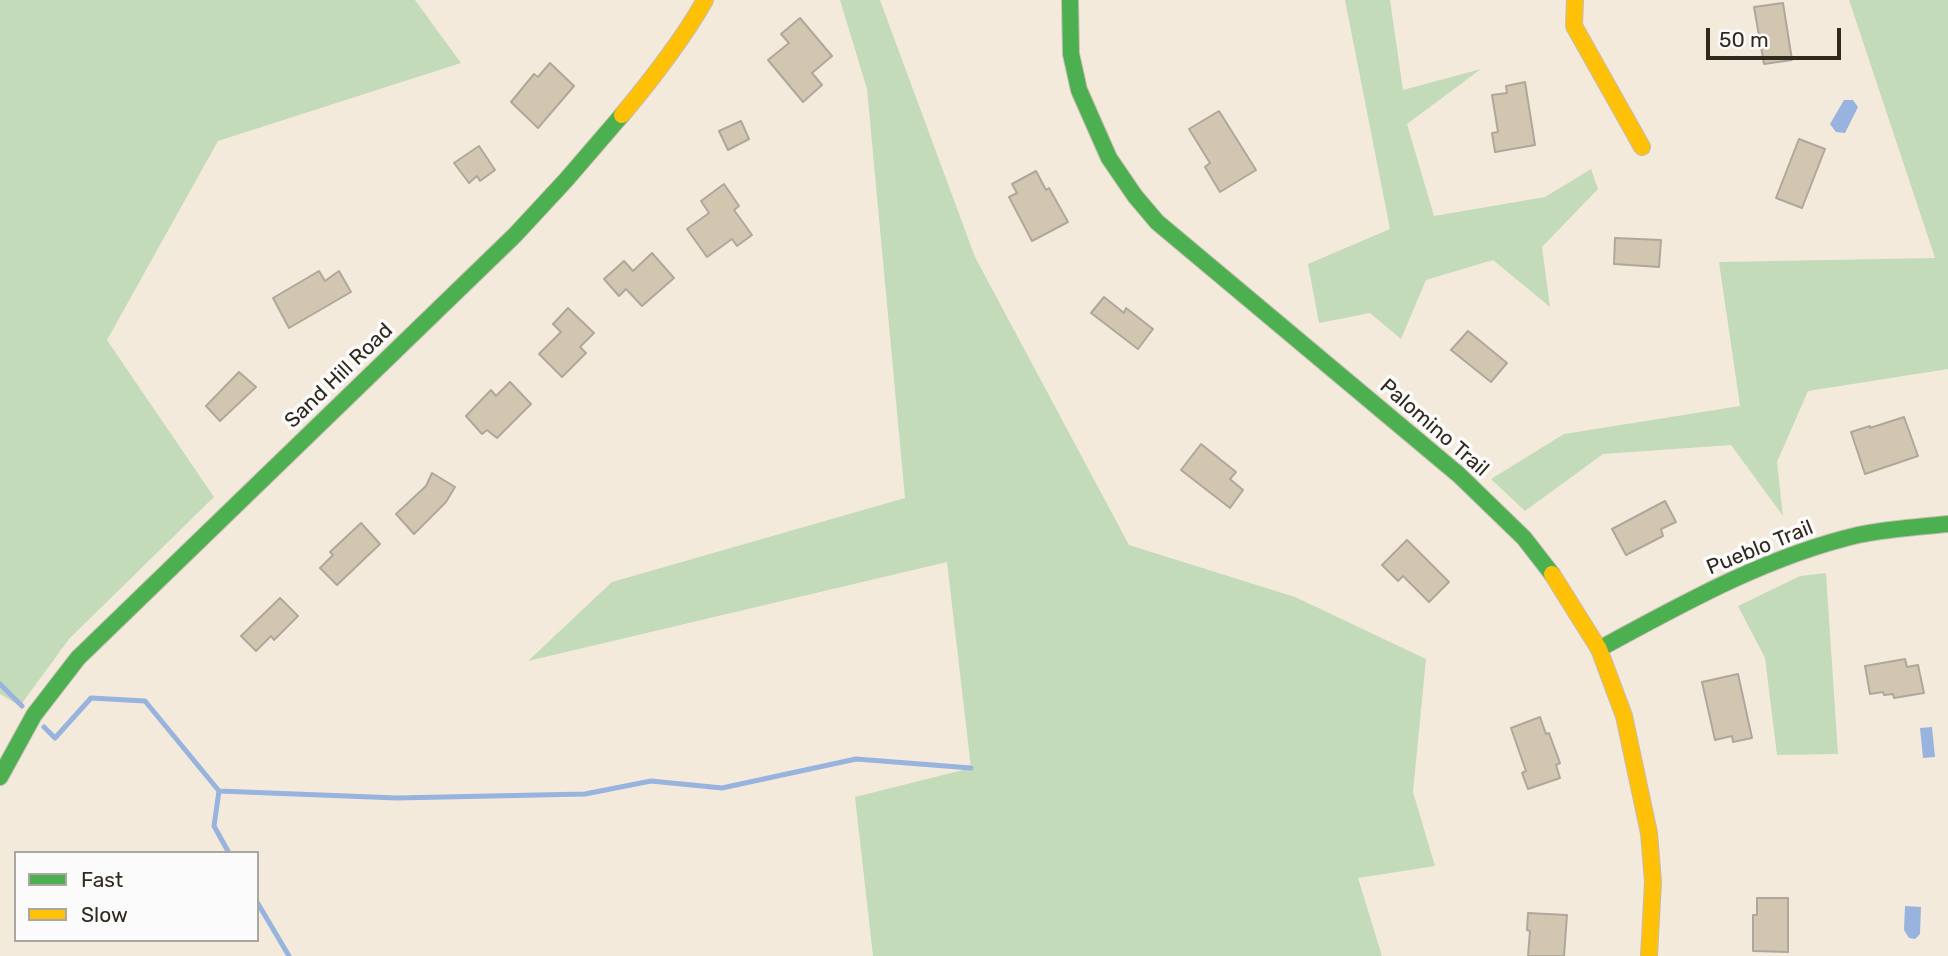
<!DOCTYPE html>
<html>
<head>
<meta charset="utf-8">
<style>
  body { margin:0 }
  #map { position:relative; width:1948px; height:956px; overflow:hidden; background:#f3eadc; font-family:Rubik,sans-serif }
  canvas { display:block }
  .legend { position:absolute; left:14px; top:851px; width:245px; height:91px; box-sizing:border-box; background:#fbfbfb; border:2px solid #aaa7a2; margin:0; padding:9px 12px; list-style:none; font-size:21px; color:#31291d }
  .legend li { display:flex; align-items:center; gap:14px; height:35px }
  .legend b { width:35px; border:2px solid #aaa7a2 }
  .scale { position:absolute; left:1706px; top:28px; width:135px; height:32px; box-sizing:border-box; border:4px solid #31291d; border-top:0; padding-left:9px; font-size:21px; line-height:24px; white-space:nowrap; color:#31291d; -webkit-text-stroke:5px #fbfbfb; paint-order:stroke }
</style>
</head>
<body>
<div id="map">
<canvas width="1948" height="956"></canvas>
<ul class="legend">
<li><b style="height:9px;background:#4caf50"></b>Fast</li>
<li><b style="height:9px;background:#ffc107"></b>Slow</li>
</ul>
<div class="scale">50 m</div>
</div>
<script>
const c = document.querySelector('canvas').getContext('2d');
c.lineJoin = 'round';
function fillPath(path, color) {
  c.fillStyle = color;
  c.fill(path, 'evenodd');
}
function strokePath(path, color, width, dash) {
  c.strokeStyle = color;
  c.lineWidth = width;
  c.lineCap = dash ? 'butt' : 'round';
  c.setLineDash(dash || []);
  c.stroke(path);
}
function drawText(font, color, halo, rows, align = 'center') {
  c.font = font + ' Rubik,sans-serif';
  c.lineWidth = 7;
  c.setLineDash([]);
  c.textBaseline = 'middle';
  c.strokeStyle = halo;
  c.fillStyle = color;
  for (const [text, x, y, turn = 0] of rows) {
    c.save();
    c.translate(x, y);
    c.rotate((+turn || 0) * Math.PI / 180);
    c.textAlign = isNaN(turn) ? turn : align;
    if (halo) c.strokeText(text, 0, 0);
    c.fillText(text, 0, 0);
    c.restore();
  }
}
const green = new Path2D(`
  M0,0H415L461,63L218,141L107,340L214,497L69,639L20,706L0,694Z
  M840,0H880L975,257L1129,545L1295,597L1426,659L1413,792L1435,866L1358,878L1382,956H873L855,797L971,768L947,562L528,661L612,582L905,498L867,89Z
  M1345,0H1390L1403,90L1481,69L1407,124L1434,216L1545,197L1591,169L1598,189L1542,247L1550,307L1493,260L1426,280L1401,339L1370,313L1319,323L1308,264L1390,229Z
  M1849,0H1948V369L1808,391L1777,462L1783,516L1731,445L1603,454L1525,511L1491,479L1564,434L1740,406L1719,262L1935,258Z
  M1826,573L1838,754L1777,755L1765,658L1738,606L1800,576Z`);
const water = new Path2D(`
  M1844,100H1853L1858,107L1845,133L1836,132L1830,124Z
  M1932,727L1935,757L1923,758L1920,728Z
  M1905,906L1921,907L1920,934L1915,939L1909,938L1904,930Z`);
const stream = new Path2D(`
  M0,684L22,706
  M44,727L55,738L91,698L145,701L219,791L397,798L585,794L651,781L722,788L856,759L971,768
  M219,791L214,826L229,853
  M257,902L289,956`);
const building = new Path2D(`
  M1783,3L1792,60L1764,64L1754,7Z
  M800,18L832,56L812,73L822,85L803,102L768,60L789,43L781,34Z
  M550,63L574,86L538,128L511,102L534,74L538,77Z
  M1525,82L1535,145L1495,152L1492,133L1498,132L1492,95L1507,93L1506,86Z
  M1219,111L1256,170L1220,192L1205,167L1210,163L1189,129Z
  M741,121L749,139L728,150L719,131Z
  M1799,139L1825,149L1802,208L1776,198Z
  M479,146L495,170L480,181L477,176L469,183L454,163Z
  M1036,171L1046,190L1049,188L1068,222L1032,241L1009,197L1017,193L1012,184Z
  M724,184L739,206L734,210L752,235L737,246L732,239L707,257L687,229L709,213L701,201Z
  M1615,238L1661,240L1659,267L1614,264Z
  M652,253L674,278L642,306L626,289L619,296L604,279L624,261L633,271Z
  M319,271L325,281L339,271L351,292L289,328L273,298Z
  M1104,297L1124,313L1126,308L1153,329L1138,349L1091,313Z
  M568,308L594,333L580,347L586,353L562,377L539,354L561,332L553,324Z
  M1468,331L1507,363L1491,382L1451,350Z
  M239,372L256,387L220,421L206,406Z
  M510,382L531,404L497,438L487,430L482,434L466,416L491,390L496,396Z
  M1904,417L1918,456L1865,474L1851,432L1870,426V428Z
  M1201,444L1236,472L1230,479L1243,490L1230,508L1181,470Z
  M432,473L455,487L446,502L414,534L396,514L426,486Z
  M1665,501L1676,522L1661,529L1663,536L1626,555L1612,529Z
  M361,523L380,544L337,585L320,568L333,555L330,552Z
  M1407,540L1449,582L1429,602L1403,576L1398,581L1382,565Z
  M280,598L298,616L274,640L271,636L256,651L241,636Z
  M1905,659L1907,667L1918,665L1924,693L1894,698L1893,694L1884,695L1883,692L1870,694L1865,666Z
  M1738,674L1752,738L1733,742L1732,736L1715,740L1702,682Z
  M1540,717L1546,734L1549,733L1560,763L1556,765L1560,778L1528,789L1522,773L1526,771L1511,728Z
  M1757,898H1788V952L1753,951V915H1757Z
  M1528,913L1567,915L1564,956H1528L1530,931L1527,930Z`);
const fast = new Path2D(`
  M1070,0L1071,54L1079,90L1109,158L1135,196L1157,222L1459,475L1524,538L1552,574
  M1599,649C1682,604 1765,557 1858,535C1887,529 1918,527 1948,524
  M0,777L34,715L78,658L515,235L566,180L622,115`);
const slow = new Path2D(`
  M1575,0L1574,26L1642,147
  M622,115C652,79 682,41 705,0
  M1552,574L1599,649L1624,716L1649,833L1653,882L1649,956`);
const streetNames = [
  ["Sand Hill Road",339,376,-44],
  ["Palomino Trail",1434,428,41],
  ["Pueblo Trail",1760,548,-22]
];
fillPath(green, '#c4dbba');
fillPath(water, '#98b3dd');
strokePath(stream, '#98b3dd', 5);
fillPath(building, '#d3c6b1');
strokePath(building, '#afa79c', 2);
strokePath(fast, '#c5bdb1', 18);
strokePath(slow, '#c5bdb1', 18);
strokePath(fast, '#4caf50', 16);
strokePath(slow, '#ffc107', 16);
drawText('21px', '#31291d', '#fbfbfb', streetNames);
</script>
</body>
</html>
